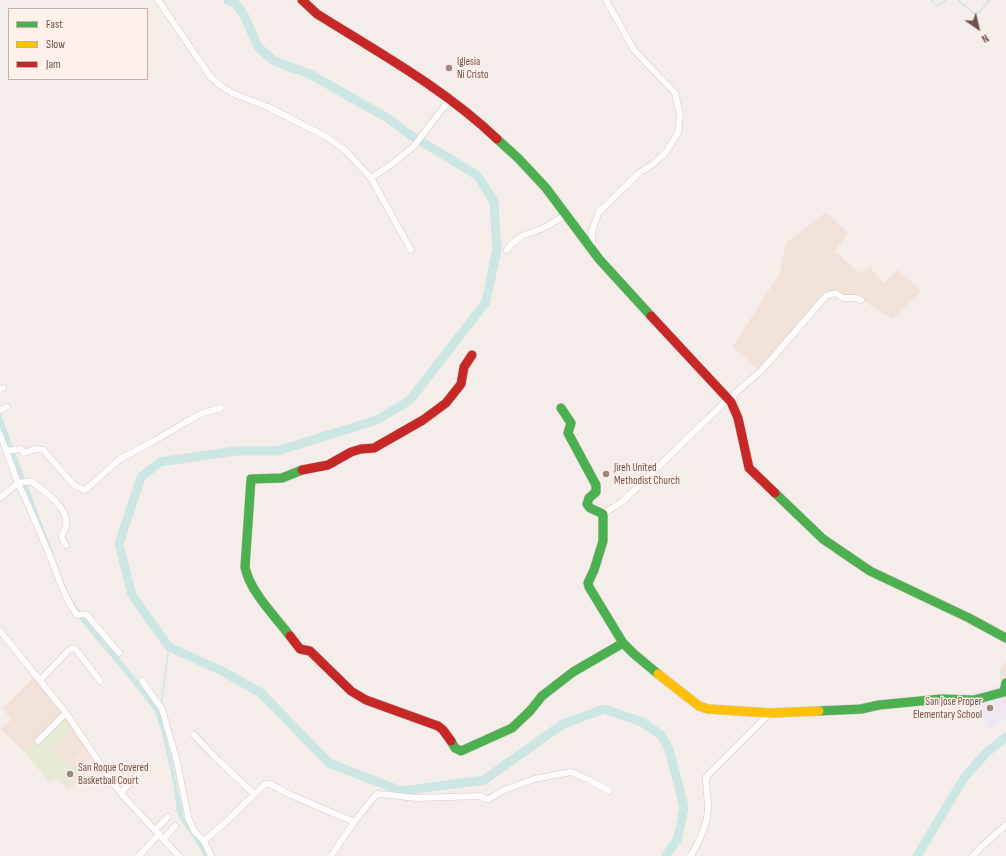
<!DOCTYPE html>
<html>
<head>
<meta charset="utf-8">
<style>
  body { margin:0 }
  #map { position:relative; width:1006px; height:856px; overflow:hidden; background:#f5ede9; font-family:"Sofia Sans Condensed",sans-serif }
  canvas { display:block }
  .legend { position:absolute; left:8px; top:8px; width:140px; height:72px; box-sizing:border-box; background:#fef1e9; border:1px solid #c6b1aa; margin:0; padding:5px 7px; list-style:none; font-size:12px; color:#71504b }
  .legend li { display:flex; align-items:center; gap:8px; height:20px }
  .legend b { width:20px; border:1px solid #c6b1aa }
  .north { position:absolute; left:958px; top:8px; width:40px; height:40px; -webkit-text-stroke:3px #fef1e9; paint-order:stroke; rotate:146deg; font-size:11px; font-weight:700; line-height:16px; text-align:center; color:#71504b }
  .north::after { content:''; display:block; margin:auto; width:14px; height:18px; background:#71504b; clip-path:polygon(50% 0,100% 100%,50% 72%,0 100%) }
</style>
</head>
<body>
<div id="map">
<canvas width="1006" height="856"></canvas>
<ul class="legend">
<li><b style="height:5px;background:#4caf50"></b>Fast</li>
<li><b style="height:5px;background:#ffc107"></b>Slow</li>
<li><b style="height:5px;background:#c62828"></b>Jam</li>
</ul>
<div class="north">N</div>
</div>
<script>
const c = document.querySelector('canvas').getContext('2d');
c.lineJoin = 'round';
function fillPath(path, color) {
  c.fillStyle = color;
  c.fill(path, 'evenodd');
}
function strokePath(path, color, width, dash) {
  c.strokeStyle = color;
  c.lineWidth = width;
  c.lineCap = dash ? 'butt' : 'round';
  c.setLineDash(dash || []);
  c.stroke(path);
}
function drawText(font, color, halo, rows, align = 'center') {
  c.font = font + ' "Sofia Sans Condensed",sans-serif';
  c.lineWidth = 3;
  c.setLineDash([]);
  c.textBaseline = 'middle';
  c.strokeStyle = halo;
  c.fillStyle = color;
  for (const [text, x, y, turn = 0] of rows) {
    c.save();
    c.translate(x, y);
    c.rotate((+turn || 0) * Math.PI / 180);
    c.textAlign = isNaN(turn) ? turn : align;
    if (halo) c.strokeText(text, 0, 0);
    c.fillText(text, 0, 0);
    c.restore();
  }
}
const residential = new Path2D(`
  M826,212L848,233L835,251L859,273L870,267L883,283L898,270L922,291L892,319L856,296L850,299L828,291L759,370L732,347L779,275L786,243Z
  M1006,662V706L1000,686V670Z
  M34,677L63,712L25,752L0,729L11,720L3,708Z
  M73,727L86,746L68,765L53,750Z`);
const commercial = new Path2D(`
  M86,746L97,762L69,791L55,779Z`);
const education = new Path2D(`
  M1000,686L1006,706V718L988,729L978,711L974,712L968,694Z`);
const green = new Path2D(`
  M63,712L73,727L53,750L68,765L50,784L25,752Z
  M73,761L82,769L67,787L57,779Z`);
const water = new Path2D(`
  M0,412L68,593L77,607L153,699L160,710L184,818L186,823L201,841L209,856H204L198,844L181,821L177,813L174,787L162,733L155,712L147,700L77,616L20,479L0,428Z`);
const stream = new Path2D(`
  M931,0L934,3
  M958,0L974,14L980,12L989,0
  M936,5L938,6L946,0
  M136,686L150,704
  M161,704L169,647
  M168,741L180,790
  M194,838L205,856`);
const river = new Path2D(`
  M228,0L235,3L244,15L258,47L274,61L310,74L359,102L386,117L409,134L478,176L494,202L497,248L486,302L410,400L377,420L277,451H235L160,462L141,477L119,544L132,595L169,647L222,671L261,693L329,763L401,791L484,780L563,724L604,709L642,722L661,735L669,749L684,807L678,838L666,856
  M917,856L964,778L986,753L1006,737`);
const street = new Path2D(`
  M158,0L210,76L221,86L232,93L268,107L327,137L345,150L371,178L411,250
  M371,178L392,164L414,146L450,99
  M507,250C518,235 525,235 541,229C550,225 558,219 567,215
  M592,250V231L599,212L639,173L653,164L666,152L678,133L680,115L675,93L634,50L606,0
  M0,389L3,388
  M731,402L735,393L761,371L826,296L835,293L843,298H856L861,300
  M0,410L7,407
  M0,434L18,483L0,498
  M6,451L21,449L24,453L36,449L43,450L75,486L85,490L120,459L152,442L186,422L203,413L221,408
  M603,514L622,502L728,399
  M66,545C58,532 63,537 66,526C70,509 43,490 31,481L18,483C29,506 39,530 49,554C58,575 63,596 77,615L84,614L87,615L119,653
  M0,631L66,713L113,783L124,797L179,856
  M40,680L68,651L73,648L75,649L78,652L100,681
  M142,681L162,709L176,758L189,820L194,831L204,841
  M194,735L218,760L254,794
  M38,741L66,713
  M121,793L146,765
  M354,822L374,797L378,794L417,798L481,796L485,799H489L504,790L534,779L571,772L589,780L609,791
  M155,830L168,817
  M164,839L175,826
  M139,856L159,834
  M211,856L204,841L230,818L265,784H270L291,795L354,822L331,856
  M691,856C699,841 707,826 708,809C708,798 706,787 706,777L770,713
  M973,856L981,847L1006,825`);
const fast = new Path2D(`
  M497,139L518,158L546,188L599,259L651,316
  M561,408L571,423L568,433L596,485V492L589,498L587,504L590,508L603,514V541L594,570L588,583L589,587L623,643L634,654L658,674
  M775,493L823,539L870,571L969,618L1006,638
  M290,636C275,616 250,592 245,567L251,479L282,478L302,470
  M819,711L861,709L879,705L941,699L974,700L1004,692L1006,683
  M451,741L455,748L461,751L512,728L530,711L542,696L573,672L623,643`);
const slow = new Path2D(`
  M658,674L699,706L708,709L770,713L819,711`);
const jam = new Path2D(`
  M302,0L317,14C378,52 445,89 497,139
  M651,316L731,402L738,418L749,468L775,493
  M302,470L328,465L351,452L361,449L374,448L423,420L446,403L461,384L464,367L472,355
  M290,636L300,649L310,651L351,691L366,700L438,726L443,730L451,741`);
const markers = [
  [449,68,4,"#9f8782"],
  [606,474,4,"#9f8782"],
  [990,708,4,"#9f8782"],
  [70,774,4,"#9f8782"]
];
const poiNames = [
  ["Iglesia",457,62],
  ["Ni Cristo",457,75],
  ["Jireh United",614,468],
  ["Methodist Church",614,481],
  ["San Jose Proper",982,702,"right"],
  ["Elementary School",982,715,"right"],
  ["San Roque Covered",78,768],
  ["Basketball Court",78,781]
];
fillPath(residential, '#f0e1d9');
fillPath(commercial, '#f8e3df');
fillPath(education, '#eee6f1');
fillPath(green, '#e6ead4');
fillPath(water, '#cbe6e3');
strokePath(stream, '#cbe6e3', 1.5);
strokePath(river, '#cbe6e3', 9);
strokePath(street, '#d4c9c6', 7);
strokePath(fast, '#d4c9c6', 10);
strokePath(slow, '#d4c9c6', 10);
strokePath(jam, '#d4c9c6', 10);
strokePath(street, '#fefcfc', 6);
strokePath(fast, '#4caf50', 9);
strokePath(slow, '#ffc107', 9);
strokePath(jam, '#c62828', 9);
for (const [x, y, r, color] of markers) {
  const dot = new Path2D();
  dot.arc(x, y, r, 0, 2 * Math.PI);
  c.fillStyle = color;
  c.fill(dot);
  strokePath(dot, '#fef1e9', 1.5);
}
drawText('11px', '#71504b', '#fef1e9', poiNames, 'left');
</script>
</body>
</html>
